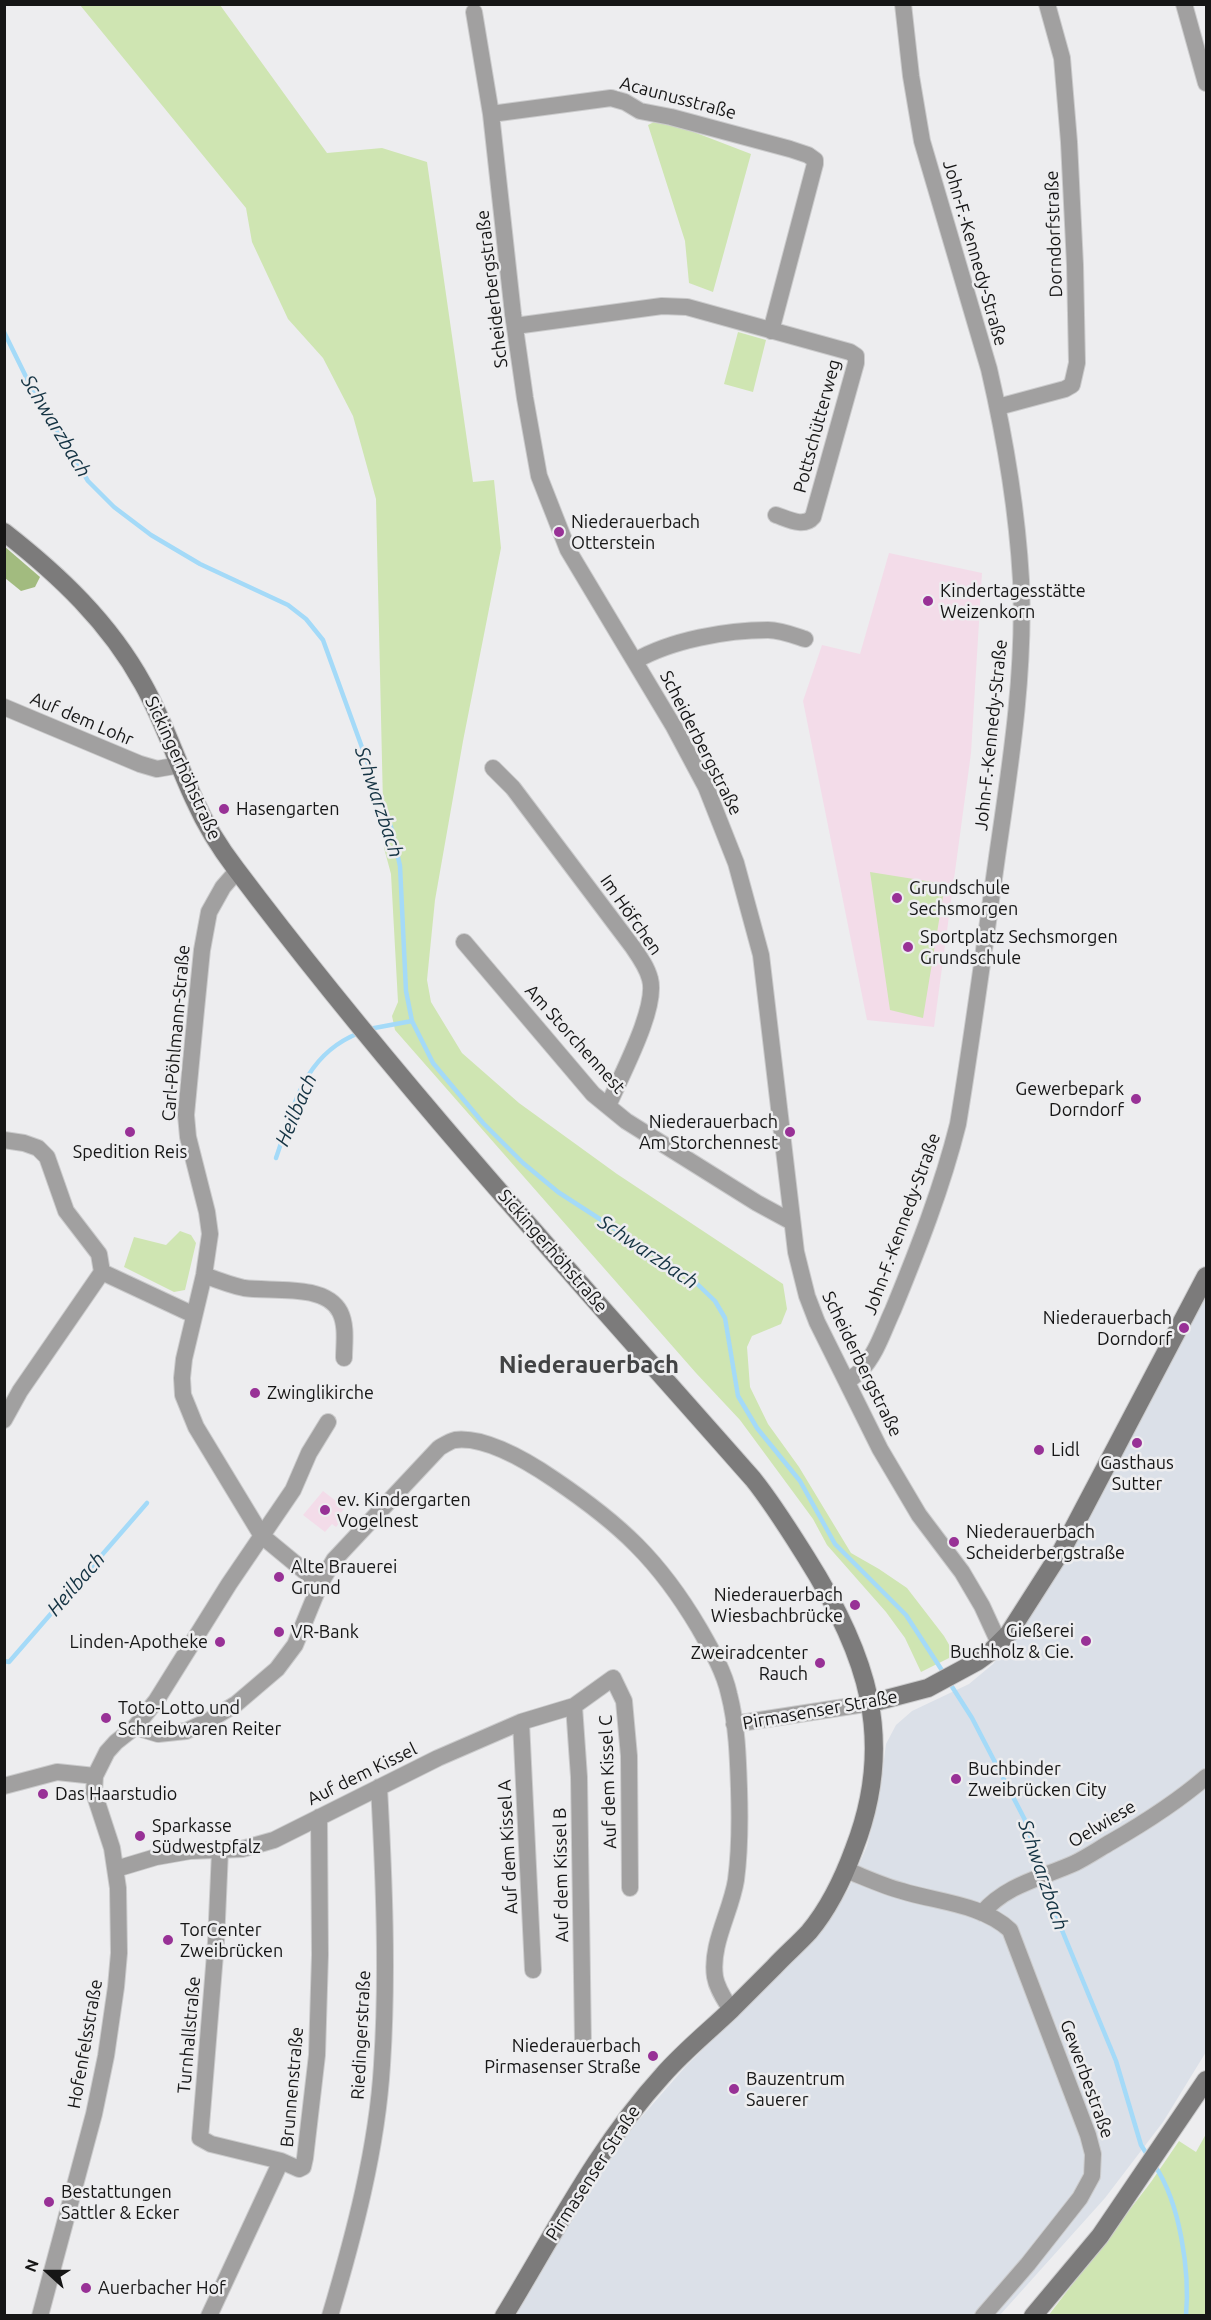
<!DOCTYPE html>
<html>
<head>
<meta charset="utf-8">
<style>
  body { margin:0 }
  #map { position:relative; width:1211px; height:2320px; overflow:hidden; background:#ededef; font-family:Ubuntu,sans-serif }
  canvas { display:block }
  .frame { position:absolute; inset:0; border:6px solid #161616; pointer-events:none }
  .north { position:absolute; left:18px; top:2242px; width:60px; height:60px; -webkit-text-stroke:4px #ededef; paint-order:stroke; rotate:291deg; font-size:16px; font-weight:700; line-height:24px; text-align:center; color:#161616 }
  .north::after { content:''; display:block; margin:auto; width:21px; height:27px; background:#161616; clip-path:polygon(50% 0,100% 100%,50% 72%,0 100%) }
</style>
</head>
<body>
<div id="map">
<canvas width="1211" height="2320"></canvas>
<div class="frame"></div>
<div class="north">N</div>
</div>
<script>
const c = document.querySelector('canvas').getContext('2d');
c.lineJoin = 'round';
function fillPath(path, color) {
  c.fillStyle = color;
  c.fill(path, 'evenodd');
}
function strokePath(path, color, width, dash) {
  c.strokeStyle = color;
  c.lineWidth = width;
  c.lineCap = dash ? 'butt' : 'round';
  c.setLineDash(dash || []);
  c.stroke(path);
}
function drawText(font, color, halo, rows, align = 'center') {
  c.font = font + ' Ubuntu,sans-serif';
  c.lineWidth = 5;
  c.setLineDash([]);
  c.textBaseline = 'middle';
  c.strokeStyle = halo;
  c.fillStyle = color;
  for (const [text, x, y, turn = 0] of rows) {
    c.save();
    c.translate(x, y);
    c.rotate((+turn || 0) * Math.PI / 180);
    c.textAlign = isNaN(turn) ? turn : align;
    if (halo) c.strokeText(text, 0, 0);
    c.fillText(text, 0, 0);
    c.restore();
  }
}
const built = new Path2D(`
  M1206,1292V2052L1163,2122L1105,2198L1000,2315L512,2316L583,2200L631,2129L686,2066L754,1999L834,1911L848,1890L867,1846L879,1798L886,1744L896,1725L912,1711L969,1684L993,1664L1015,1636Z`);
const education = new Path2D(`
  M889,553L982,573L971,753L934,1027L867,1020L803,701L822,645L860,654Z
  M323,1491L336,1501L339,1498L347,1505L337,1518L341,1521L336,1527L332,1524L325,1532L303,1515Z`);
const green = new Path2D(`
  M80,5H220L327,153L382,148L427,162L473,482L494,480L501,548L463,741L435,900L427,980L431,1002L462,1053L519,1103L617,1174L783,1284L787,1309L781,1324L752,1336L747,1347L750,1387L768,1424L799,1467L851,1553L879,1569L907,1588L944,1636L955,1655L921,1672L905,1638L886,1612L827,1545L813,1519L740,1420L696,1373L395,1030L392,1016L398,1002L391,874L384,848L376,499L353,416L323,358L288,319L252,242L246,208Z
  M660,119L751,154L713,292L689,283L685,241L648,125Z
  M738,332L766,340L753,392L724,384Z
  M870,872L945,884L923,1018L890,1010Z
  M180,1231L191,1235L196,1243L185,1290L174,1292L124,1267L134,1237L166,1245Z
  M1206,2134V2315L1048,2316L1151,2182L1179,2141L1196,2152Z`);
const forest = new Path2D(`
  M4,546L40,577L35,587L21,591L5,578Z`);
const stream = new Path2D(`
  M4,332L33,391L88,481L114,507L151,535L200,564L288,605L306,619L323,640L392,830L400,866L406,991L412,1021L433,1063L483,1123L523,1163L558,1192L691,1278L715,1301L725,1318L738,1396L757,1428L800,1481L835,1544L906,1615L945,1675
  M369,1029L412,1021
  M276,1158C294,1106 303,1055 359,1033
  M4,1661L9,1662L147,1503
  M949,1682L972,1718L1025,1820L1059,1923L1116,2061L1141,2145L1148,2156
  M1155,2166C1180,2203 1190,2271 1186,2316`);
const street = new Path2D(`
  M1184,4L1206,83
  M474,12L491,114L513,314L525,398L539,476L568,550L674,727L706,787L736,863L761,955L796,1252L807,1296L817,1322L880,1449L919,1515L962,1572L982,1606L999,1643
  M491,114L611,98L625,102L640,111L671,117L790,149L808,155L815,160V164L771,331
  M515,326L662,306L687,307L850,352L856,356V363L813,517C804,528 788,519 776,515
  M998,407L1065,389L1072,385L1077,363L1075,265L1069,142L1062,58L1047,4
  M635,661C671,640 727,630 768,630C780,630 793,635 805,639
  M4,707L140,764L157,769L180,765
  M493,768L513,788L632,946C639,956 647,967 650,979C658,1008 620,1077 608,1106
  M237,871L223,887L209,912L202,950L196,1010L186,1115L188,1137L207,1212L210,1234L204,1275L184,1359L182,1378L183,1395L196,1427L262,1536L320,1584
  M464,942L593,1094L626,1121L757,1203L792,1222
  M4,1140L24,1143L38,1148L47,1157L66,1211L99,1254L102,1272
  M102,1272L194,1315
  M204,1275C217,1280 230,1285 244,1288C271,1292 325,1283 340,1312C347,1326 344,1344 344,1358
  M847,1382C851,1378 857,1375 861,1370C876,1355 884,1329 893,1310C918,1249 942,1188 958,1124C973,1033 985,942 998,850C1011,761 1025,671 1021,580C1017,509 1005,438 989,369L922,141L911,76L903,4
  M4,1420L20,1391L102,1272
  M574,1706L579,1777L583,2044
  M521,1722L533,1970
  M734,1724L871,1703
  M135,1727L158,1734L186,1731L208,1721L236,1704L277,1669L295,1645L320,1584L334,1560L439,1448C444,1445 450,1441 455,1440C487,1436 530,1463 555,1480C620,1524 659,1560 699,1628C711,1649 724,1671 729,1694C737,1725 738,1758 739,1789C740,1820 740,1850 736,1880C731,1912 710,1945 715,1977C717,1989 725,2000 731,2010
  M4,1786L57,1772L95,1776
  M220,1851L216,1942L200,2138L211,2144L281,2161L299,2169L303,2167L305,2158L317,2055L320,1955L319,1817
  M116,1869L156,1857L190,1851L242,1849L274,1840L438,1758L521,1722L574,1706L613,1678L624,1701L629,1756L630,1888
  M846,1870C864,1877 883,1886 902,1891C937,1902 982,1904 1010,1930L1088,2135L1093,2154L1092,2176L1080,2198L1028,2264L983,2316
  M982,1913C1007,1884 1042,1878 1075,1863C1087,1857 1099,1849 1111,1842C1144,1823 1177,1802 1206,1777
  M40,2316L94,2114L106,2056L116,1987L119,1953L118,1888L112,1848L94,1793L95,1776L107,1752L116,1742L135,1727L156,1701L229,1584L293,1490L309,1453L328,1422
  M209,2316L281,2161
  M330,2316C354,2235 377,2149 382,2065C388,1973 384,1879 379,1787`);
const secondary = new Path2D(`
  M4,532C59,575 109,622 143,684C164,721 177,763 195,801C206,826 220,848 236,869C396,1082 577,1279 753,1479C773,1504 789,1530 806,1557C866,1652 897,1739 854,1849C843,1879 830,1907 809,1932C798,1944 785,1955 774,1967C760,1981 746,1995 732,2009C709,2031 684,2051 663,2075C598,2146 554,2234 504,2316
  M871,1703L928,1688L978,1661L989,1653L1009,1633L1062,1550L1206,1276
  M1033,2316L1100,2236L1206,2080`);
const markers = [
  [559,532,6,"#983196"],
  [928,601,6,"#983196"],
  [224,809,6,"#983196"],
  [897,898,6,"#983196"],
  [908,947,6,"#983196"],
  [1136,1099,6,"#983196"],
  [130,1132,6,"#983196"],
  [790,1132,6,"#983196"],
  [1184,1328,6,"#983196"],
  [255,1393,6,"#983196"],
  [1137,1443,6,"#983196"],
  [1039,1450,6,"#983196"],
  [325,1510,6,"#983196"],
  [954,1542,6,"#983196"],
  [279,1577,6,"#983196"],
  [855,1605,6,"#983196"],
  [279,1632,6,"#983196"],
  [1086,1641,6,"#983196"],
  [220,1642,6,"#983196"],
  [820,1663,6,"#983196"],
  [106,1718,6,"#983196"],
  [956,1779,6,"#983196"],
  [43,1794,6,"#983196"],
  [140,1836,6,"#983196"],
  [168,1940,6,"#983196"],
  [653,2056,6,"#983196"],
  [734,2089,6,"#983196"],
  [49,2202,6,"#983196"],
  [86,2288,6,"#983196"]
];
const streetNames = [
  ["Acaunusstraße",678,98,15],
  ["Dorndorfstraße",1054,234,-92],
  ["John-F.-Kennedy-Straße",975,253,74],
  ["Scheiderbergstraße",492,289,-97],
  ["Pottschütterweg",817,426,-75],
  ["Auf dem Lohr",82,719,23],
  ["John-F.-Kennedy-Straße",991,735,-84],
  ["Scheiderbergstraße",701,743,63],
  ["Sickingerhöhstraße",183,768,65],
  ["Im Höfchen",631,915,55],
  ["Carl-Pöhlmann-Straße",176,1033,-85],
  ["Am Storchennest",575,1039,48],
  ["John-F.-Kennedy-Straße",902,1224,-70],
  ["Sickingerhöhstraße",553,1251,49],
  ["Scheiderbergstraße",862,1364,64],
  ["Pirmasenser Straße",820,1710,-10],
  ["Auf dem Kissel",362,1774,-26],
  ["Auf dem Kissel C",608,1782,-92],
  ["Oelwiese",1102,1824,-31],
  ["Auf dem Kissel A",508,1847,-93],
  ["Auf dem Kissel B",561,1875,-91],
  ["Turnhallstraße",189,2035,-85],
  ["Riedingerstraße",361,2035,-87],
  ["Hofenfelsstraße",85,2044,-80],
  ["Gewerbestraße",1087,2079,70],
  ["Brunnenstraße",292,2087,-85],
  ["Pirmasenser Straße",593,2173,-57]
];
const poiNames = [
  ["Niederauerbach",571,522],
  ["Otterstein",571,543],
  ["Kindertagesstätte",940,591],
  ["Weizenkorn",940,612],
  ["Hasengarten",236,809],
  ["Grundschule",909,888],
  ["Sechsmorgen",909,909],
  ["Sportplatz Sechsmorgen",920,937],
  ["Grundschule",920,958],
  ["Gewerbepark",1124,1089,"right"],
  ["Dorndorf",1124,1110,"right"],
  ["Niederauerbach",778,1122,"right"],
  ["Am Storchennest",778,1143,"right"],
  ["Spedition Reis",130,1152,"center"],
  ["Niederauerbach",1172,1318,"right"],
  ["Dorndorf",1172,1339,"right"],
  ["Zwinglikirche",267,1393],
  ["Lidl",1051,1450],
  ["Gasthaus",1137,1463,"center"],
  ["Sutter",1137,1484,"center"],
  ["ev. Kindergarten",337,1500],
  ["Vogelnest",337,1521],
  ["Niederauerbach",966,1532],
  ["Scheiderbergstraße",966,1553],
  ["Alte Brauerei",291,1567],
  ["Grund",291,1588],
  ["Niederauerbach",843,1595,"right"],
  ["Wiesbachbrücke",843,1616,"right"],
  ["Gießerei",1074,1631,"right"],
  ["Buchholz & Cie.",1074,1652,"right"],
  ["VR-Bank",291,1632],
  ["Linden-Apotheke",208,1642,"right"],
  ["Zweiradcenter",808,1653,"right"],
  ["Rauch",808,1674,"right"],
  ["Toto-Lotto und",118,1708],
  ["Schreibwaren Reiter",118,1729],
  ["Buchbinder",968,1769],
  ["Zweibrücken City",968,1790],
  ["Das Haarstudio",55,1794],
  ["Sparkasse",152,1826],
  ["Südwestpfalz",152,1847],
  ["TorCenter",180,1930],
  ["Zweibrücken",180,1951],
  ["Niederauerbach",641,2046,"right"],
  ["Pirmasenser Straße",641,2067,"right"],
  ["Bauzentrum",746,2079],
  ["Sauerer",746,2100],
  ["Bestattungen",61,2192],
  ["Sattler & Ecker",61,2213],
  ["Auerbacher Hof",98,2288]
];
const waterNames = [
  ["Schwarzbach",56,426,59],
  ["Schwarzbach",379,802,72],
  ["Heilbach",296,1110,-67],
  ["Schwarzbach",648,1252,34],
  ["Heilbach",76,1584,-49],
  ["Schwarzbach",1043,1875,71]
];
const districtNames = [
  ["Niederauerbach",589,1365]
];
fillPath(built, '#dbe0e8');
fillPath(education, '#f3dce9');
fillPath(green, '#cfe5b2');
fillPath(forest, '#a2bb7f');
strokePath(stream, '#a4daf8', 4.5);
strokePath(street, '#cbcbcc', 18);
strokePath(secondary, '#cbcbcc', 20);
strokePath(street, '#a1a0a0', 16);
strokePath(secondary, '#7c7b7b', 18);
for (const [x, y, r, color] of markers) {
  const dot = new Path2D();
  dot.arc(x, y, r, 0, 2 * Math.PI);
  c.fillStyle = color;
  c.fill(dot);
  strokePath(dot, '#ededef', 2);
}
drawText('18px', '#161616', '#ededef', streetNames);
drawText('18px', '#161616', '#ededef', poiNames, 'left');
drawText('italic 20px', '#143343', '#ededef', waterNames);
drawText('bold 24px', '#424344', '#ededef', districtNames);
</script>
</body>
</html>
